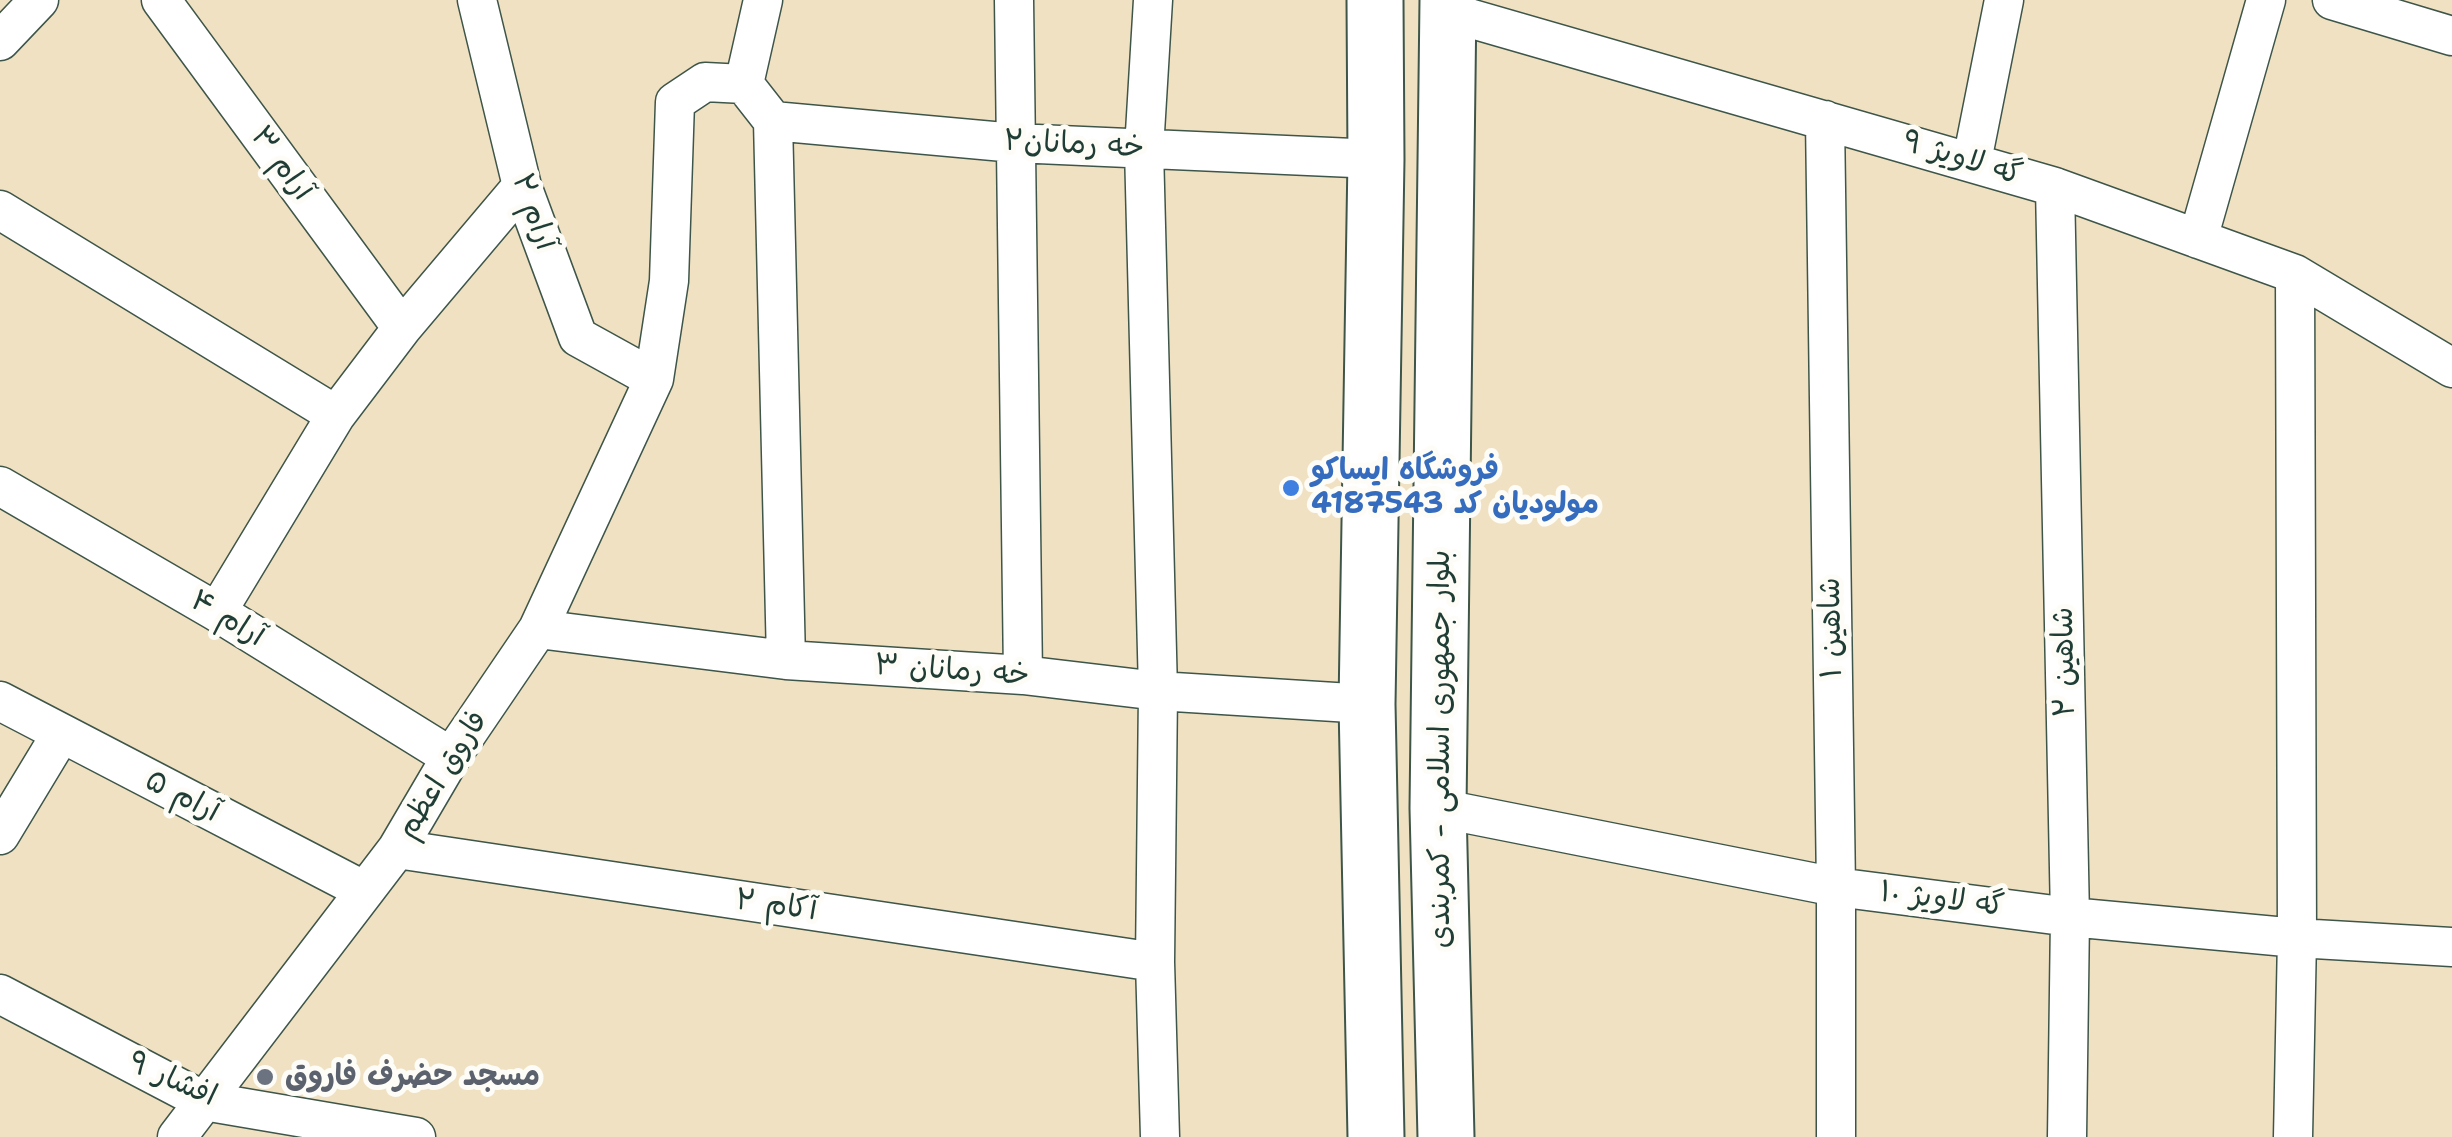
<!DOCTYPE html>
<html>
<head>
<meta charset="utf-8">
<style>
  body { margin:0 }
  canvas { display:block; background:#f0e1c2 }
</style>
</head>
<body>
<canvas width="2452" height="1137"></canvas>
<script>
const c = document.querySelector('canvas').getContext('2d');
c.lineJoin = 'round';
function strokePath(path, color, width, dash) {
  c.strokeStyle = color;
  c.lineWidth = width;
  c.lineCap = dash ? 'butt' : 'round';
  c.setLineDash(dash || []);
  c.stroke(path);
}
function drawText(font, color, halo, rows, align = 'center') {
  c.font = font + ' "Shantell Sans","Playpen Sans Arabic",sans-serif';
  c.lineWidth = 10;
  c.setLineDash([]);
  c.textBaseline = 'middle';
  c.strokeStyle = halo;
  c.fillStyle = color;
  for (const [text, x, y, turn = 0] of rows) {
    c.save();
    c.translate(x, y);
    c.rotate((+turn || 0) * Math.PI / 180);
    c.textAlign = isNaN(turn) ? turn : align;
    if (halo) c.strokeText(text, 0, 0);
    c.fillText(text, 0, 0);
    c.restore();
  }
}
const minor = new Path2D(`
  M161,0L402,328
  M477,0L522,186L578,337L654,379
  M1014,0L1023,675
  M1153,0L1144,149L1158,691L1155,962L1160,1137
  M2332,0L2452,36
  M1448,12L2055,187L2295,274L2452,368
  M0,41L39,0
  M744,84L763,0
  M1825,120L1836,887V1137
  M773,121L1015,143L1376,159
  M1972,161L2004,0
  M2055,187L2070,917L2067,1137
  M0,210L336,415
  M2198,239L2266,0
  M0,486L217,612L451,757
  M217,612L336,415L402,328L522,186
  M538,629L786,660L1023,675L1158,691L1367,704
  M0,701L365,891
  M1438,808L1836,887L2070,917L2297,938L2452,947
  M0,835L61,734
  M397,849L1155,962
  M0,994L204,1101L416,1137
  M177,1137L397,849L451,757L538,629L654,379L669,281L675,102L705,82L744,84L773,121L786,660
  M2293,1137L2297,938L2295,274`);
const primary = new Path2D(`
  M1375,0L1376,159L1367,704L1376,1137
  M1446,1137L1438,808L1448,0`);
const markers = [
  [1291,488,10,"#3f7fe0"],
  [265,1077,10,"#6b7280"]
];
const streetNames = [
  ["خه رمانان۲",1074,145,3],
  ["گه لاویژ ۹",1962,159,17],
  ["آرام ۳",281,164,54],
  ["آرام ۲",533,212,71],
  ["آرام ۴",227,619,31],
  ["شاهین ۱",1832,628,-91],
  ["شاهین ۲",2065,662,-91],
  ["خه رمانان ۳",952,671,4],
  ["بلوار جمهوری اسلامی - کمربندی",1441,749,-90],
  ["فاروق اعظم",443,775,-58],
  ["آرام ۵",182,797,27],
  ["گه لاویژ ۱۰",1942,900,7],
  ["آکام ۲",776,906,8],
  ["افشار ۹",172,1080,24]
];
const shopNames = [
  ["فروشگاە ایساکو",1311,471],
  ["مولودیان کد 4187543",1311,505]
];
const worshipNames = [
  ["مسجد حضرف فاروق",285,1077]
];
strokePath(minor, '#3e5649', 41);
strokePath(primary, '#3e5649', 59);
strokePath(minor, '#fff', 38);
strokePath(primary, '#fff', 55);
for (const [x, y, r, color] of markers) {
  const dot = new Path2D();
  dot.arc(x, y, r, 0, 2 * Math.PI);
  c.fillStyle = color;
  c.fill(dot);
  strokePath(dot, '#fdfcf7', 4);
}
drawText('30px', '#1f3d34', '#fdfcf7', streetNames);
drawText('bold 30px', '#366cbe', '#fdfcf7', shopNames, 'left');
drawText('bold 30px', '#5b616d', '#fdfcf7', worshipNames, 'left');
</script>
</body>
</html>
